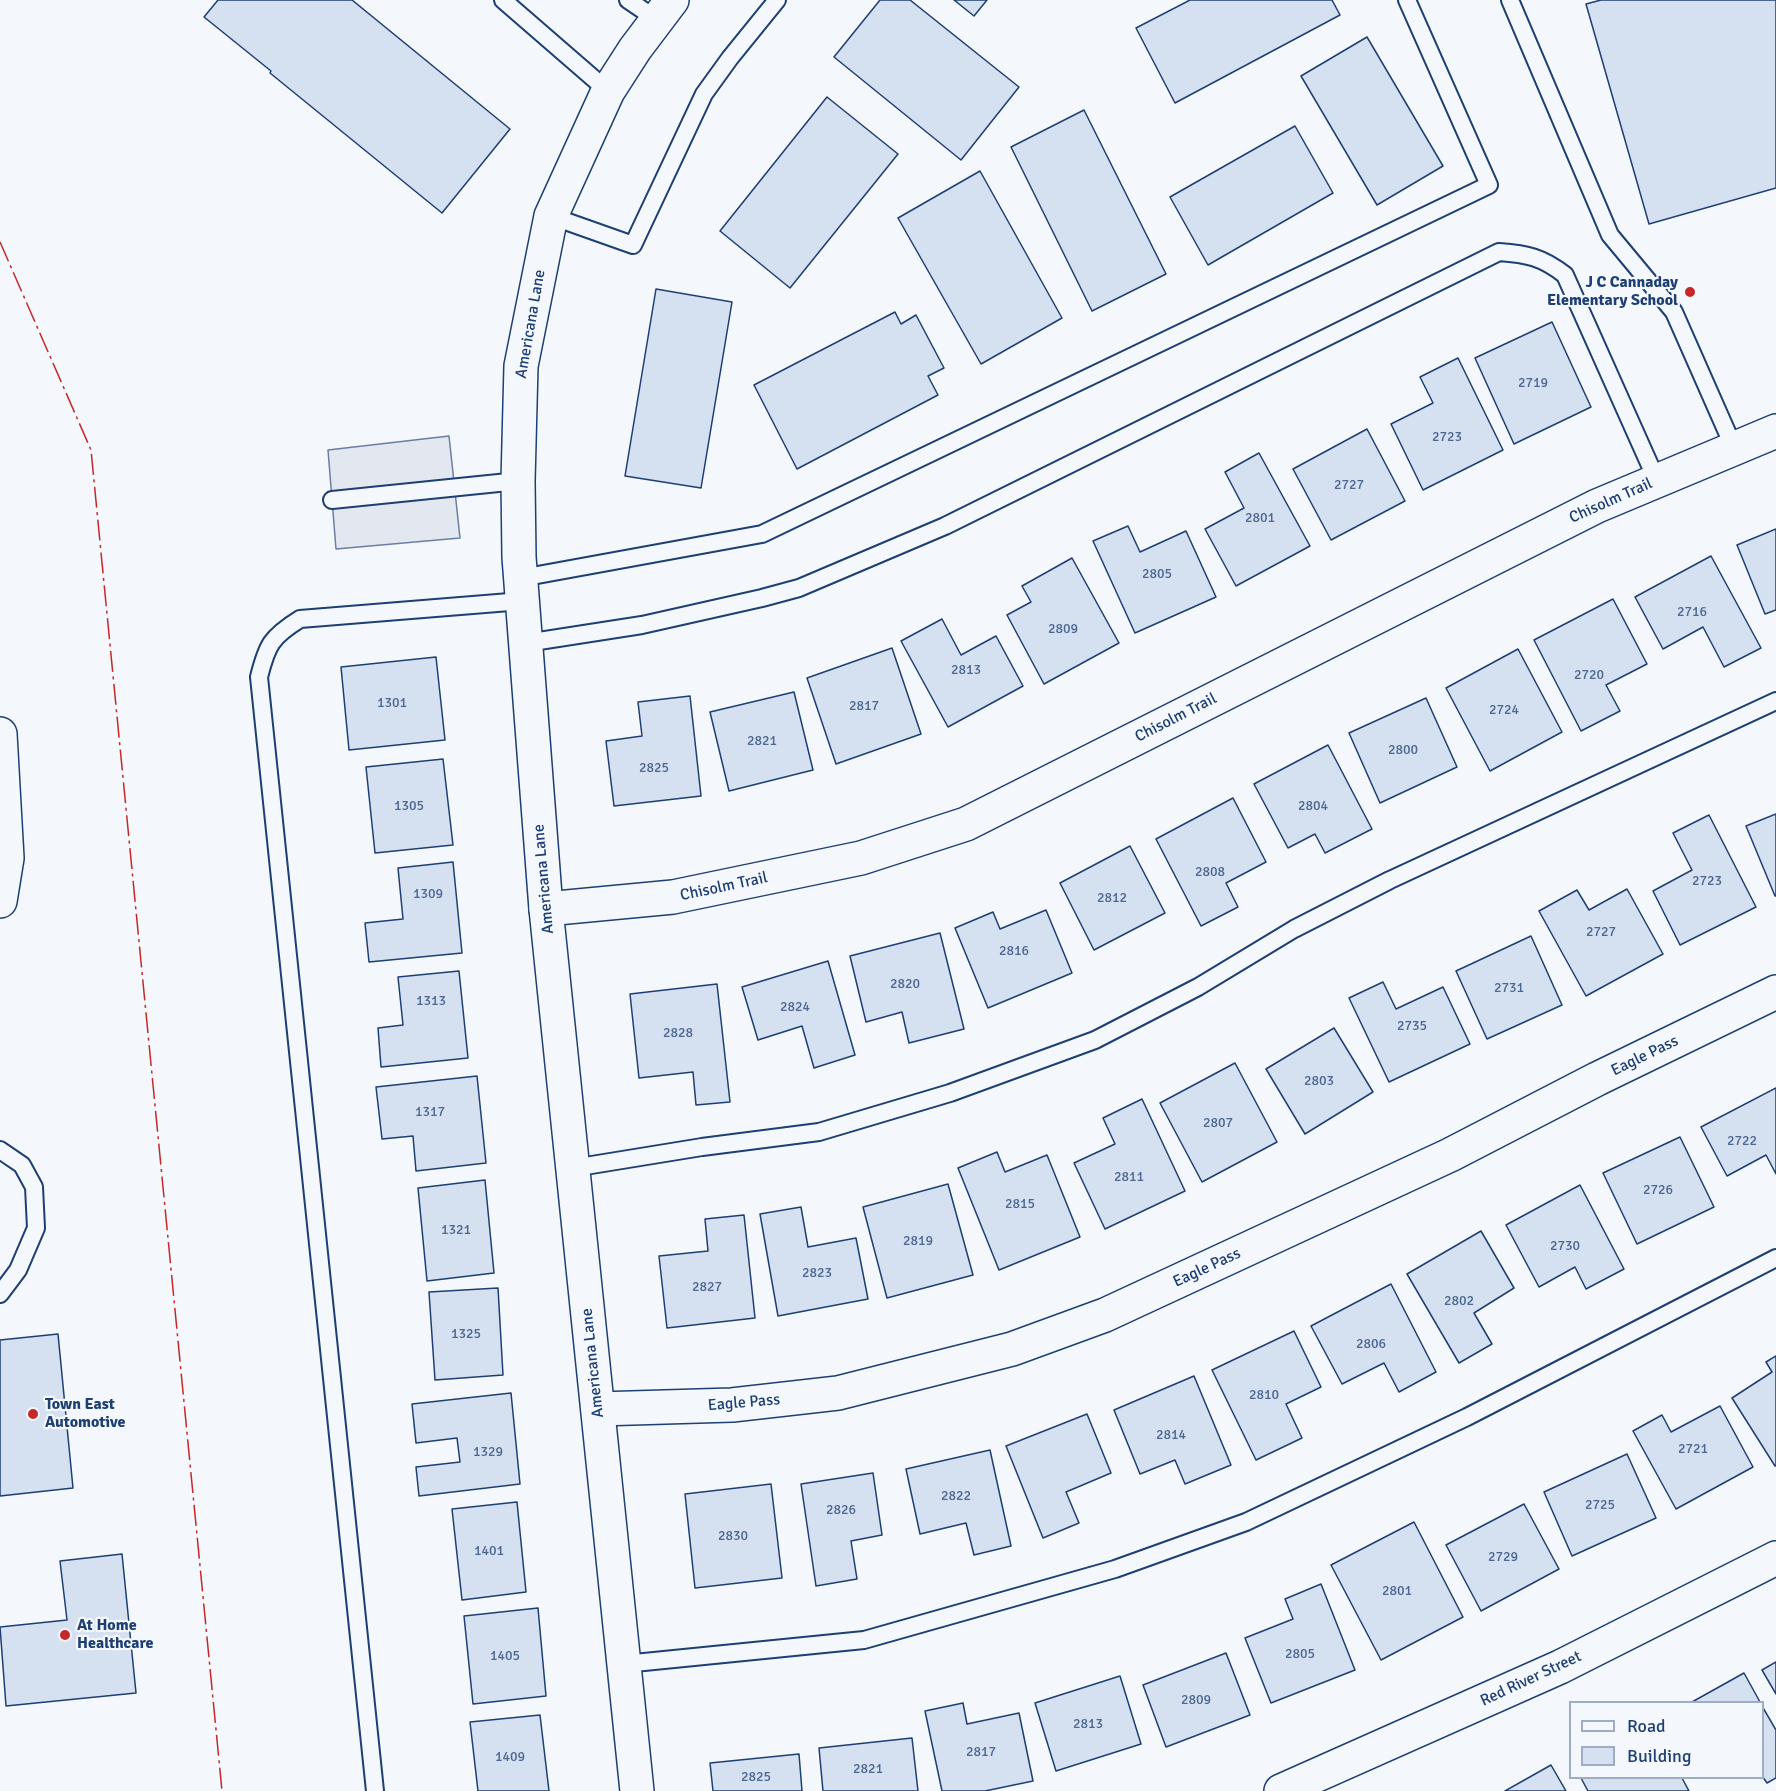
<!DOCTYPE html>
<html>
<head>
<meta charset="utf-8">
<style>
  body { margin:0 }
  #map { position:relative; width:1776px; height:1791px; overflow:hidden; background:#f4f7fb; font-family:Signika,sans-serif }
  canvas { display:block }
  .legend { position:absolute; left:1569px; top:1701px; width:195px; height:78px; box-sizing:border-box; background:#f4f7fb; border:2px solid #9eadc5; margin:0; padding:8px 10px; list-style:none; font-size:18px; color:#1d3f73 }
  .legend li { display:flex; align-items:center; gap:12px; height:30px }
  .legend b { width:30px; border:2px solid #9eadc5 }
</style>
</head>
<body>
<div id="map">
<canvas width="1776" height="1791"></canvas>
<ul class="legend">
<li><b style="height:8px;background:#f4f7fb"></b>Road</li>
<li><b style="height:16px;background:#d5e0f0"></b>Building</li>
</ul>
</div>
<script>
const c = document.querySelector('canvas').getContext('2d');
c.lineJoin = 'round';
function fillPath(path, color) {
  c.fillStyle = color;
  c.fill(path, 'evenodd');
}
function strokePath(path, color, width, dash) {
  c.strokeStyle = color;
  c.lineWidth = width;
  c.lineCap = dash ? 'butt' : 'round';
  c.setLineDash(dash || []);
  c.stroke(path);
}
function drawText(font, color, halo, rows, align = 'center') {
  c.font = font + ' Signika,sans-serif';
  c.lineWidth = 4.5;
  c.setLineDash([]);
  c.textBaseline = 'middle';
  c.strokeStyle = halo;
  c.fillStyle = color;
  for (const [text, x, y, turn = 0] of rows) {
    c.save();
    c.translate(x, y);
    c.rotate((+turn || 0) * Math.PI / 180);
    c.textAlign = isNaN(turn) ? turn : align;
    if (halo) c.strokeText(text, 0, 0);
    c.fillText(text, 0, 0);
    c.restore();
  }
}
const parking = new Path2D(`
  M449,436L460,538L336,549L328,450Z`);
const building = new Path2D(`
  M218,0H352L510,129L442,213L270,73L271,71L204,17Z
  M880,0H910L1019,87L961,160L834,57Z
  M954,0H987L974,16Z
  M1190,0H1332L1340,15L1175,103L1136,28Z
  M1601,0H1776V188L1649,224L1586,4Z
  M1367,37L1443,166L1377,205L1301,76Z
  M827,97L898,154L790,288L720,231Z
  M1084,110L1166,274L1092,311L1011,147Z
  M1295,126L1333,193L1208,265L1170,197Z
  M980,171L1062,318L981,364L898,218Z
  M656,289L732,302L701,488L625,476Z
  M895,312L901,324L916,315L944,368L928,376L938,395L797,469L754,385Z
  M1552,322L1591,407L1514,444L1475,358Z
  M1458,358L1503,450L1423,490L1391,424L1433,403L1420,377Z
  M1367,429L1405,501L1331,540L1293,469Z
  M1259,453L1310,546L1236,586L1205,529L1244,508L1225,472Z
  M1128,526L1140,552L1186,531L1216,597L1135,633L1093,541Z
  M1776,529V610L1765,614L1737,545Z
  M1711,556L1761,648L1724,667L1703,627L1663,649L1635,597Z
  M1072,558L1119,643L1044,684L1007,615L1031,602L1022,586Z
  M1613,599L1647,664L1606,685L1620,711L1581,731L1534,640Z
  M942,619L961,655L996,636L1023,686L948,727L901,641Z
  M892,648L921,734L836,764L807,678Z
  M1518,649L1562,732L1490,771L1446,688Z
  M436,657L445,740L349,750L341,667Z
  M794,692L813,770L729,791L710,712Z
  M690,696L701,796L614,806L606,741L642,736L638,702Z
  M1426,698L1457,767L1380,803L1349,733Z
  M1328,745L1372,829L1325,853L1315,834L1288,848L1254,784Z
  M443,759L453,845L375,853L366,767Z
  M1233,798L1266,862L1226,883L1238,907L1201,926L1156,839Z
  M1776,814V896H1775L1746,826Z
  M1709,815L1756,907L1680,945L1653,891L1692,870L1673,833Z
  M1130,846L1165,913L1094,950L1060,883Z
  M453,862L462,953L369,962L365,923L403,919L398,868Z
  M1627,889L1663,954L1586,996L1539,911L1577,890L1589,910Z
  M1046,910L1072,973L988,1008L955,928L993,912L1000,929Z
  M940,933L964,1029L909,1043L902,1012L866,1022L850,956Z
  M1531,936L1562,1005L1487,1039L1456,971Z
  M828,961L855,1055L814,1068L802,1026L758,1040L742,987Z
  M459,971L468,1058L381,1067L378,1028L403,1025L398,977Z
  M1383,982L1396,1009L1443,987L1470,1044L1389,1082L1349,998Z
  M717,984L730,1102L696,1105L693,1072L639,1078L630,994Z
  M1334,1028L1373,1092L1305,1134L1266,1069Z
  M1235,1063L1277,1142L1202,1182L1160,1103Z
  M477,1076L486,1163L416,1171L413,1136L382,1139L376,1087Z
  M1776,1088V1174L1766,1155L1727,1176L1701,1127Z
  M1142,1099L1185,1191L1105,1229L1074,1163L1115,1144L1103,1118Z
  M1680,1137L1714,1207L1637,1244L1603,1173Z
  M997,1152L1005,1172L1047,1155L1080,1237L999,1270L958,1168Z
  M485,1180L494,1273L427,1281L418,1188Z
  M948,1184L973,1275L887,1298L863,1207Z
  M1580,1185L1624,1269L1586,1289L1575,1267L1539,1287L1506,1225Z
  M801,1207L808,1247L856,1238L868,1299L778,1316L760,1214Z
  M744,1215L755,1318L667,1328L659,1256L708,1251L705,1219Z
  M1481,1231L1514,1288L1474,1313L1492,1344L1459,1363L1407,1274Z
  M1391,1284L1436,1372L1399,1392L1384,1363L1342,1384L1311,1326Z
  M498,1288L503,1375L435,1380L429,1292Z
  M1294,1331L1321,1387L1286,1404L1302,1438L1256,1460L1212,1370Z
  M58,1334L73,1488L0,1496V1340Z
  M1776,1356V1466H1775L1732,1398L1772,1372L1766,1362Z
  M1194,1376L1231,1465L1185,1484L1175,1460L1140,1474L1114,1410Z
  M511,1393L520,1484L419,1496L416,1467L460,1462L457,1438L416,1443L412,1404Z
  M1720,1406L1753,1467L1676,1509L1633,1431L1662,1415L1671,1432Z
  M1087,1414L1111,1473L1066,1492L1079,1523L1043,1538L1006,1446Z
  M990,1450L1011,1546L974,1555L966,1523L920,1534L906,1469Z
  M1627,1454L1656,1518L1572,1556L1544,1492Z
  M873,1473L882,1535L851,1541L857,1579L816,1586L801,1484Z
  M771,1484L782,1578L695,1588L685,1494Z
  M517,1502L526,1592L462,1600L452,1509Z
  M1524,1504L1559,1569L1481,1611L1446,1545Z
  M1414,1522L1463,1617L1381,1660L1331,1565Z
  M122,1554L136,1693L6,1706L0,1627L67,1620L60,1561Z
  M1321,1584L1355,1670L1271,1703L1245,1638L1293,1619L1285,1599Z
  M538,1608L546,1696L473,1704L464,1616Z
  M1226,1653L1250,1715L1166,1747L1143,1685Z
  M1776,1662V1694L1762,1670Z
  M1744,1673L1760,1702H1692Z
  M1120,1676L1141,1744L1056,1771L1035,1703Z
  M963,1703L967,1724L1019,1713L1033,1781L985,1791H942L925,1711Z
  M1762,1706L1776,1730V1778L1767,1783L1762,1776Z
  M540,1715L549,1791H478L470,1722Z
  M912,1738L918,1791H823L819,1748Z
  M799,1754L802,1791H713L710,1763Z
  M1551,1765L1566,1791H1505Z
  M1581,1778H1682L1689,1791H1588Z`);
const service = new Path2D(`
  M503,0L608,91
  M628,0L656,19
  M1510,0L1610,235L1674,312L1734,448
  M551,216L633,245L704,94L730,58L777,0
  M332,500L518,481
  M521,578L762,534L1489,185L1407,0
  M526,643L642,625L762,598L799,588L945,526L1499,252C1527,254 1542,257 1565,275L1657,481
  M0,1150L22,1165L34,1187L36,1228L18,1270L0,1294
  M573,1168L702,1147L819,1132L950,1093L1095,1040L1198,987L1294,929L1390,880L1776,701
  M624,1664L864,1640L1115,1569L1246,1522L1467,1417L1776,1258
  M375,1791L259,677C267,645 271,637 300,619L522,601`);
const minor = new Path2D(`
  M546,909L673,897L861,858L966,824L1597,506L1776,431
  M598,1409L732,1405L838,1393L1012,1349L1105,1315L1450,1155L1597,1079L1776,992
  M1281,1791L1560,1667L1776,1558`);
const tertiary = new Path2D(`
  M0,734L7,858L0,901
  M637,1791L546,909L519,557L518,481L521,366L551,216L608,91L635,49L672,0`);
const power = new Path2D(`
  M0,242L91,450L222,1791`);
const markers = [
  [1690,292,6,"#c62828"],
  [33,1414,6,"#c62828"],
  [65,1635,6,"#c62828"]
];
const numberNames = [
  ["2719",1533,383],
  ["2723",1447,437],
  ["2727",1349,485],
  ["2801",1260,518],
  ["2805",1157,574],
  ["2716",1692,612],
  ["2809",1063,629],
  ["2813",966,670],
  ["2720",1589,675],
  ["1301",392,703],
  ["2817",864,706],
  ["2724",1504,710],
  ["2821",762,741],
  ["2800",1403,750],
  ["2825",654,768],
  ["1305",409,806],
  ["2804",1313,806],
  ["2808",1210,872],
  ["2723",1707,881],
  ["1309",428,894],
  ["2812",1112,898],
  ["2727",1601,932],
  ["2816",1014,951],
  ["2820",905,984],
  ["2731",1509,988],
  ["1313",431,1001],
  ["2824",795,1007],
  ["2735",1412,1026],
  ["2828",678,1033],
  ["2803",1319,1081],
  ["1317",430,1112],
  ["2807",1218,1123],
  ["2722",1742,1141],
  ["2811",1129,1177],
  ["2726",1658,1190],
  ["2815",1020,1204],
  ["1321",456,1230],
  ["2819",918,1241],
  ["2730",1565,1246],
  ["2823",817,1273],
  ["2827",707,1287],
  ["2802",1459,1301],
  ["1325",466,1334],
  ["2806",1371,1344],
  ["2810",1264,1395],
  ["2814",1171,1435],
  ["2721",1693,1449],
  ["1329",488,1452],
  ["2822",956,1496],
  ["2725",1600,1505],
  ["2826",841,1510],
  ["2830",733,1536],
  ["1401",489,1551],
  ["2729",1503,1557],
  ["2801",1397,1591],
  ["2805",1300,1654],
  ["1405",505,1656],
  ["2809",1196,1700],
  ["2813",1088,1724],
  ["2817",981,1752],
  ["1409",510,1757],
  ["2821",868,1769],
  ["2825",756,1777]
];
const poiNames = [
  ["J C Cannaday",1678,283,"right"],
  ["Elementary School",1678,301,"right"],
  ["Town East",45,1405],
  ["Automotive",45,1423],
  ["At Home",77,1626],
  ["Healthcare",77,1644]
];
const streetNames = [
  ["Americana Lane",531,324,-80],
  ["Chisolm Trail",1611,501,-24],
  ["Chisolm Trail",1176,718,-27],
  ["Americana Lane",544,879,-95],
  ["Chisolm Trail",724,887,-12],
  ["Eagle Pass",1645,1056,-26],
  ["Eagle Pass",1207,1268,-25],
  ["Americana Lane",593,1363,-96],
  ["Eagle Pass",744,1403,-5],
  ["Red River Street",1531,1679,-25]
];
fillPath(parking, '#e3e8f0');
strokePath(parking, '#687fa3', 1.5);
fillPath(building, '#d5e0f0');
strokePath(building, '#1d3f73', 1.5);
strokePath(service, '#1d3f73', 20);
strokePath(minor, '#1d3f73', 36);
strokePath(tertiary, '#1d3f73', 36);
strokePath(service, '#f4f7fb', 16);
strokePath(minor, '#f4f7fb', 33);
strokePath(tertiary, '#f4f7fb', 33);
strokePath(power, '#c62828', 1.5, [21, 4.5, 3, 4.5]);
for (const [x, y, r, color] of markers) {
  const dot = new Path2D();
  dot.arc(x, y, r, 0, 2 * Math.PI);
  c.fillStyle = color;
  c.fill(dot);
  strokePath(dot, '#f4f7fb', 2);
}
drawText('14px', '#4b6792', null, numberNames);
drawText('bold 16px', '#1d3f73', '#f4f7fb', poiNames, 'left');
drawText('16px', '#1d3f73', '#f4f7fb', streetNames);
</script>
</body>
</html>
